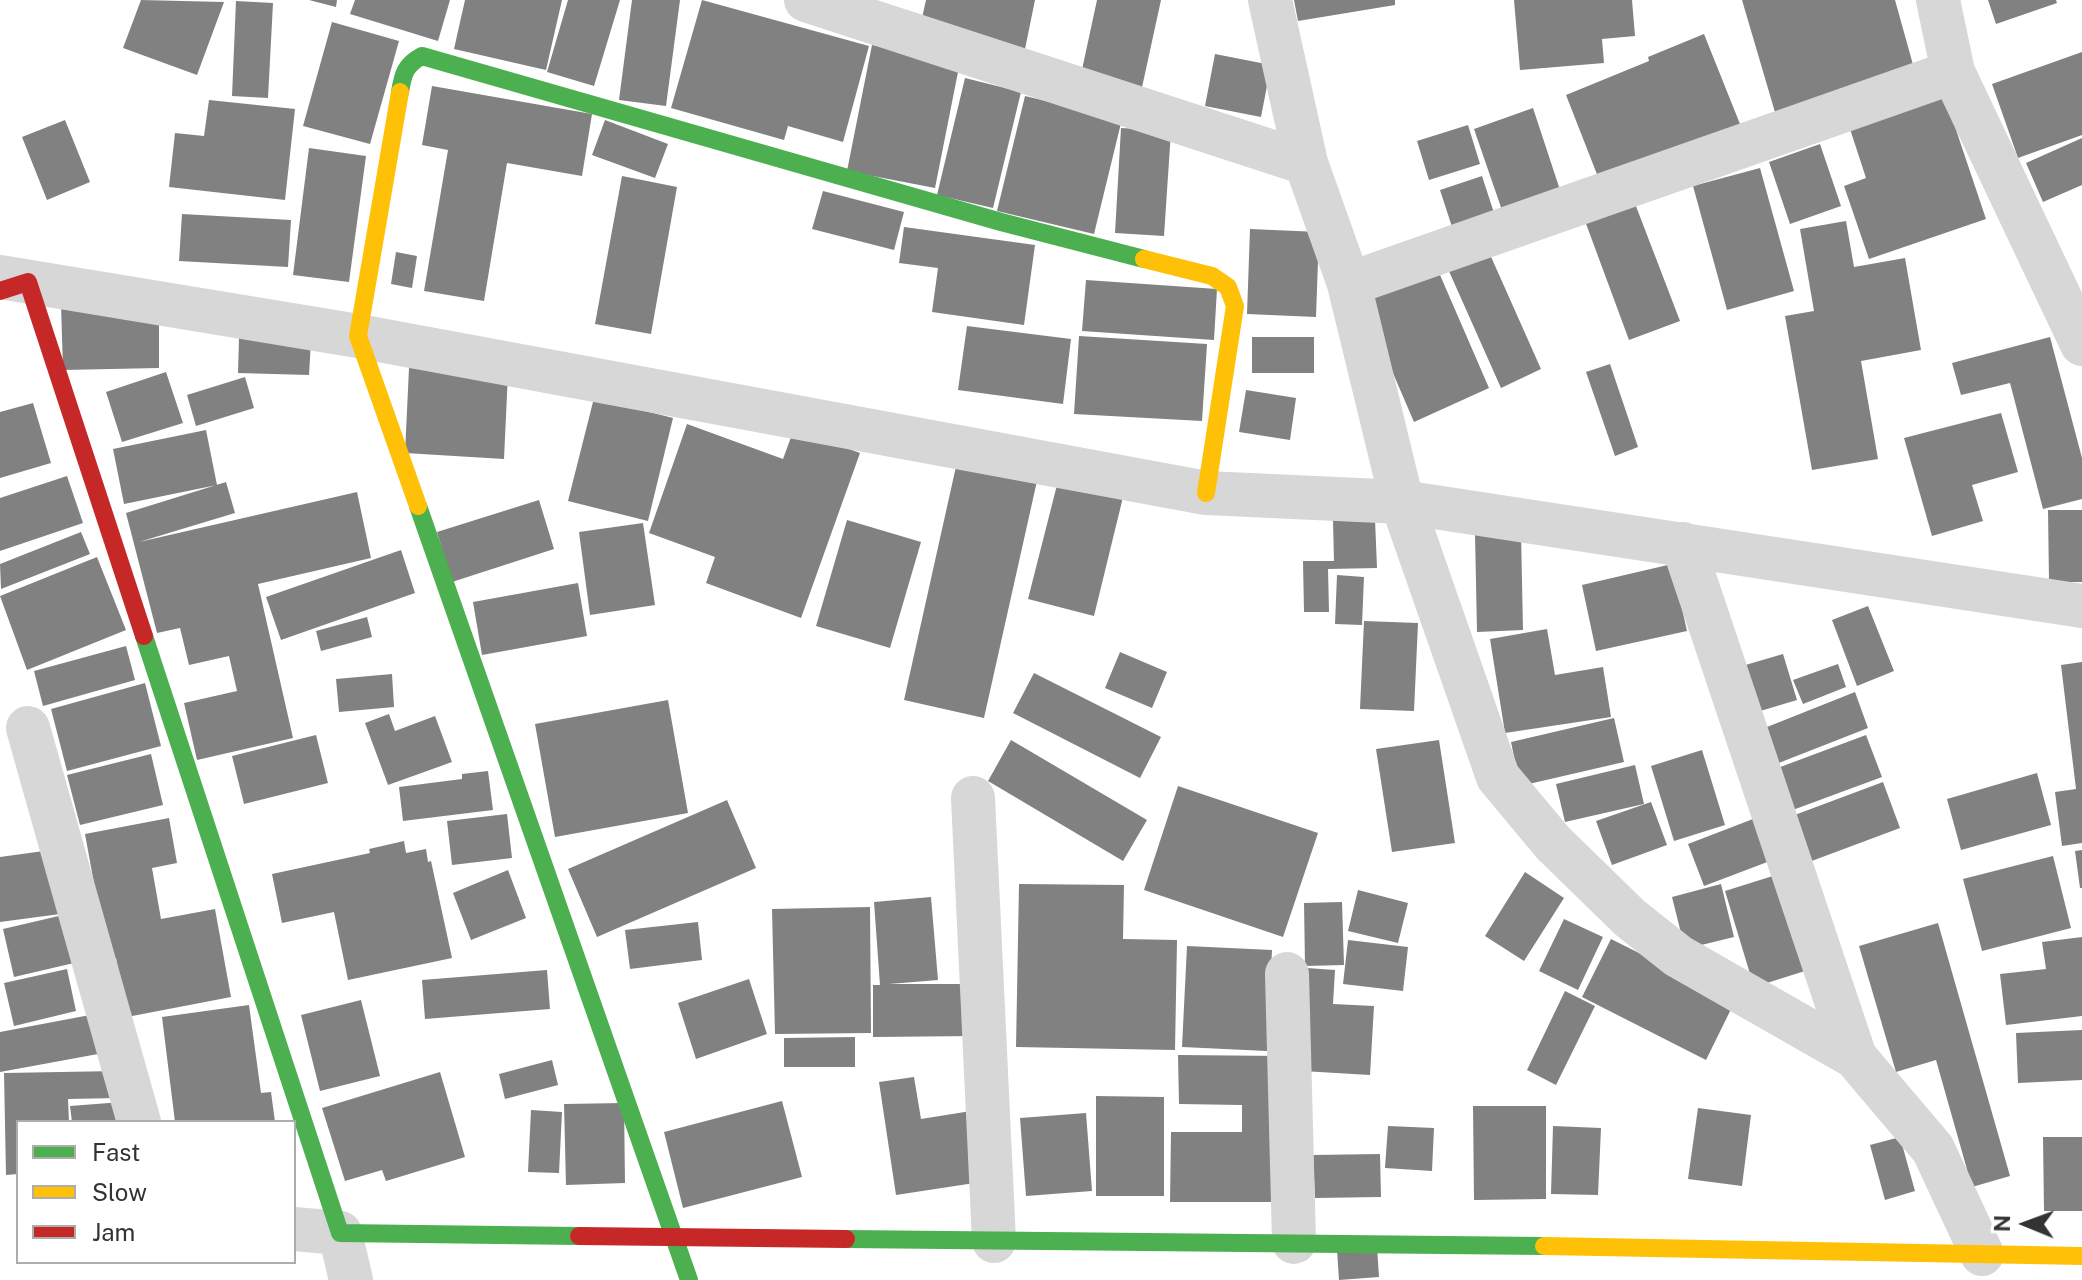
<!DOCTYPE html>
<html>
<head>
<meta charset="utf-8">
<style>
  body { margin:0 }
  #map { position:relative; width:2082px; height:1280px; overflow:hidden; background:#fff; font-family:"Public Sans",sans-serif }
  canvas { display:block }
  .legend { position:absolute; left:16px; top:1120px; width:280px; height:144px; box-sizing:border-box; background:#fff; border:2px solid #adadad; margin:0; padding:10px 14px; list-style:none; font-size:24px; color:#333 }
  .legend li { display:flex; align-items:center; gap:16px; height:40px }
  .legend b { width:40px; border:2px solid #adadad }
  .north { position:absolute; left:1986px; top:1184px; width:80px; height:80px; -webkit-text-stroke:6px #fff; paint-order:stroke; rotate:271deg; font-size:22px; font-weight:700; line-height:32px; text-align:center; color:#333 }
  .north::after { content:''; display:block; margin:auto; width:28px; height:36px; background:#333; clip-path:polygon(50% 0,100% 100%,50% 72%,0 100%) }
</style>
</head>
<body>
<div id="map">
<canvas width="2082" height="1280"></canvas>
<ul class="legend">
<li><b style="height:10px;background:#4caf50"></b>Fast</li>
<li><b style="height:10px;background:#ffc107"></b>Slow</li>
<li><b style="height:10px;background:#c62828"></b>Jam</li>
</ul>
<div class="north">N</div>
</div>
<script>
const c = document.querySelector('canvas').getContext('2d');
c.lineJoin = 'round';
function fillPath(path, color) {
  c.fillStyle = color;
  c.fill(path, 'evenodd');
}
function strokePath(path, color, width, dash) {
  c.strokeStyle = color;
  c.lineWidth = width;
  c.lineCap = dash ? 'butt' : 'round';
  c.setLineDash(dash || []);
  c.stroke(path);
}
const building = new Path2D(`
  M141,0L224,2L197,75L123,48Z
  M309,0H337L336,7Z
  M355,0H450L438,41L350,14Z
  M465,0H562L546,70L454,49Z
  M568,0H620L594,86L547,72Z
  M632,0H680L666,106L619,100Z
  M702,0L869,46L843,142L788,126L784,140L671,108Z
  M926,0H1035L1025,49L920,27Z
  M1097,0H1161L1141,92L1080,79Z
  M1294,0H1395V5L1298,21Z
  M1514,0H1632L1635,36L1602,39L1604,63L1520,70Z
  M1742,0H1895L1917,79L1777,119Z
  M1988,0H2056L2057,3L1996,24Z
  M236,1L273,3L268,98L232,96Z
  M332,22L399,41L370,144L303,126Z
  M1704,34L1740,124L1600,182L1566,95L1649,61L1648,57Z
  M872,45L960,62L935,188L847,171Z
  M2082,52V135L2018,158L1992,84Z
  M1215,54L1271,65L1261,117L1205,106Z
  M965,78L1021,92L993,208L937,195Z
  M432,86L592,114L582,176L507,163L484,301L424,291L448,150L422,145Z
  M1025,96L1122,119L1094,234L997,211Z
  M1945,97L1986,219L1869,259L1844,186L1866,178L1850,129Z
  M209,100L295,109L285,200L169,187L175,133L204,136Z
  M1533,108L1562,196L1504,216L1474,129Z
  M65,120L90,182L47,200L22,137Z
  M605,120L668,144L655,178L592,155Z
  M1468,125L1480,164L1429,180L1417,141Z
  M1121,128L1171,131L1164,236L1115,233Z
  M2082,138V185L2043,202L2026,163Z
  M1820,144L1841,206L1790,224L1769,162Z
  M309,148L366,156L349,282L293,275Z
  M1760,168L1794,291L1727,310L1693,186Z
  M622,176L677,187L651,334L595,324Z
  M1482,176L1495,216L1453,230L1440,190Z
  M823,191L904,212L894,250L812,229Z
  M1634,201L1680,321L1629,340L1585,221Z
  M182,214L291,220L288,267L179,261Z
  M1846,221L1854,267L1905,258L1921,350L1861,361L1878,459L1812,470L1785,316L1814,311L1800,229Z
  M904,227L1035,245L1024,325L932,312L938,268L899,263Z
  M1250,229L1319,232L1316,317L1247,314Z
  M1488,250L1541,369L1501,388L1448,269Z
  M396,252L417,256L412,288L391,284Z
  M1437,268L1489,388L1414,422L1362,301Z
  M1086,280L1217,289L1214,340L1082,331Z
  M159,304V368L63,370L61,305Z
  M967,326L1071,339L1063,404L958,390Z
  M1079,336L1207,344L1202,421L1074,414Z
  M1252,337H1314V373H1252Z
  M2050,337L2082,458V499L2043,509L2010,383L1961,395L1952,363Z
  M239,338L311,341L309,375L238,373Z
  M1610,364L1638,447L1615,456L1586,372Z
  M409,368L508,373L504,459L405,453Z
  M166,372L183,423L122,442L106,392Z
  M245,377L254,408L196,426L187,395Z
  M1246,390L1296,398L1290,440L1239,432Z
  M594,398L673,418L648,521L568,501Z
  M33,403L51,463L0,478V412Z
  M2001,413L2018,472L1972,485L1983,521L1932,536L1904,438Z
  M687,424L783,459L794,429L860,453L801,618L706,583L715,557L649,533Z
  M206,430L217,485L124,504L113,449Z
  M957,462L1037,481L984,718L904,700Z
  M67,476L83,523L0,551V498Z
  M1059,477L1124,493L1094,616L1028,599Z
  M226,482L235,513L139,542L357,492L371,558L258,584L293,738L197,760L184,703L237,691L229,656L189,665L180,628L157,633L126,513Z
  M539,500L554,549L452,582L437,532Z
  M2048,510H2082V582H2049Z
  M1375,519L1377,568L1328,569L1329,612H1304L1303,561H1334L1333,520Z
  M847,520L921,542L890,648L816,626Z
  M643,523L655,605L590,615L579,532Z
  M81,532L90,554L1,589L0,564Z
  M1521,533L1523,630L1477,632L1475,534Z
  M401,550L415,593L281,640L266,597Z
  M97,557L126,630L27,670L0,596Z
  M1672,564L1687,631L1596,651L1582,585Z
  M1337,575L1364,577L1362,625L1335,624Z
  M578,583L587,636L482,655L473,602Z
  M1868,606L1894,671L1857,686L1832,620Z
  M367,617L372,637L321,651L316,631Z
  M1364,621L1418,623L1414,711L1360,709Z
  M1547,629L1555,675L1603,667L1611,717L1505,733L1490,639Z
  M126,646L135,680L43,706L34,671Z
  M1120,652L1167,672L1152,708L1105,688Z
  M1783,654L1797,700L1757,712L1742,666Z
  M2082,662V843L2062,846L2055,792L2076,789L2061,665Z
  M1838,664L1846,687L1803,704L1793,680Z
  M1034,673L1161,737L1140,778L1013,713Z
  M392,674L394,707L339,712L336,679Z
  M145,683L161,746L67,771L51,709Z
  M1855,692L1868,728L1771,766L1757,731Z
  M668,700L688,813L555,837L535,724Z
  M389,714L395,731L435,716L452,762L388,785L365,723Z
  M1614,718L1624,762L1520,786L1511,742Z
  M316,735L328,783L244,804L232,756Z
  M1866,735L1882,777L1790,811L1775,769Z
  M1011,740L1147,820L1123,861L988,781Z
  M1439,740L1455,843L1392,852L1376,749Z
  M1702,750L1725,825L1674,841L1651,766Z
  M151,754L163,805L80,825L67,775Z
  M1635,765L1644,804L1565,822L1556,784Z
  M488,771L493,810L403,821L399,787L462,779V774Z
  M2037,773L2051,825L1961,850L1947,799Z
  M1883,782L1900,828L1809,862L1792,816Z
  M1178,786L1318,833L1283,937L1144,890Z
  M727,800L756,868L597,937L568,869Z
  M1651,802L1667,845L1612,865L1596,821Z
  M507,814L512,858L452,865L447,821Z
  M169,818L177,863L152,868L161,919L215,909L231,997L127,1017L116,958L108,960L85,834Z
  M1753,819L1770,861L1704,886L1688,844Z
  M404,841L406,853L426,849L428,862L431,861L452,958L348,980L334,912L282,923L272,874L370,853L369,849Z
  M51,850L60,914L0,922V857Z
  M2082,850V888H2080L2075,851Z
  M2053,856L2071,928L1982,951L1963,879Z
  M508,870L526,918L471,940L453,893Z
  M1525,872L1564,898L1524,961L1485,936Z
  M1776,875L1805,971L1754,987L1725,891Z
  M1019,884L1124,885L1123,939L1177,940L1175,1050L1016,1047Z
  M1721,884L1734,937L1685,949L1672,897Z
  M1358,890L1408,903L1398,943L1348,931Z
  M931,897L938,980L889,984H974L975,1036L873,1037V985H880L874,902Z
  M1342,902L1344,965L1305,966L1304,903Z
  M870,907L871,1033L775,1034L772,909Z
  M63,915L74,963L14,977L3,929Z
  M1564,919L1603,937L1578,990L1539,971Z
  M698,922L702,960L630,969L625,930Z
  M1938,923L2010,1176L1972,1187L1936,1060L1896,1072L1859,946Z
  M2082,937V1016L2006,1025L2000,974L2046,969L2042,942Z
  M1611,939L1735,1001L1706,1060L1582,997Z
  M1348,940L1408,947L1403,991L1343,984Z
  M1187,946L1272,950L1267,1051L1182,1047Z
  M1307,968L1335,970L1333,1004L1374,1006L1370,1075L1302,1071Z
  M67,969L76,1011L14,1026L4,983Z
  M547,970L550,1009L425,1019L422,980Z
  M749,979L767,1034L696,1059L678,1003Z
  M1565,991L1595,1006L1556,1085L1527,1070Z
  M361,1000L380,1076L320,1091L301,1015Z
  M249,1005L261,1093L271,1092L275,1122H175L162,1017Z
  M90,1015L98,1054L0,1072V1032Z
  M2082,1030V1080L2018,1083L2016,1033Z
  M855,1037V1067H784V1038Z
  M1178,1055L1283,1056V1202H1170L1171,1132H1242V1105L1179,1104Z
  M552,1060L558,1085L505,1099L499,1074Z
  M118,1071V1098L68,1099L69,1122H18V1174L6,1175L4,1073Z
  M440,1072L465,1157L386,1181L382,1170L345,1181L322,1108Z
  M914,1077L921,1119L971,1111L981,1182L896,1195L879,1082Z
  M1096,1096L1164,1097V1196H1096Z
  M782,1101L802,1177L683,1208L664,1132Z
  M122,1102L124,1122H72L70,1106Z
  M624,1103L625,1183L566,1185L564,1104Z
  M1473,1106H1546V1199L1474,1200Z
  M1698,1108L1751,1115L1742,1186L1688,1179Z
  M531,1110L562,1112L559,1173L528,1172Z
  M1086,1113L1092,1191L1026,1196L1020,1118Z
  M1388,1126L1434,1128L1432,1171L1385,1168Z
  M1553,1126L1601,1128L1598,1195L1551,1194Z
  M1900,1137L1915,1191L1885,1200L1870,1145Z
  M2043,1137H2082V1211H2044Z
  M1380,1154L1381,1197L1315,1198L1313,1155Z
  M1377,1247L1379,1277L1339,1280L1337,1250Z`);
const street = new Path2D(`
  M806,0L1306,163
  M1270,0L1306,163L1349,284L1953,72
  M1938,0L1953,72L2082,344
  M0,277L358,336L1206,493L1402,502L2082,606
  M1349,284L1402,502L1498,777L1553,843L1630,918L1678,956L1855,1057L1933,1149L1982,1254
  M1683,544L1855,1057
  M28,728L139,1122
  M973,798L994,1241
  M1287,974L1294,1242
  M294,1229L340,1233L351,1280`);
const fast = new Path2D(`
  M400,92C403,74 405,65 422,56L1001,222L1144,259
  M418,506L689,1280
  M144,636L340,1233L579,1236
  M846,1239L1544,1246`);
const slow = new Path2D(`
  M400,92L358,336L418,506
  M1144,259L1212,276L1228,287L1235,306L1206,493
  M1544,1246L2082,1256`);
const jam = new Path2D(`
  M0,291L28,282L144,636
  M579,1236L846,1239`);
fillPath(building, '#818181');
strokePath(street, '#d7d7d7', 44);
strokePath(fast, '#4caf50', 18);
strokePath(slow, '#ffc107', 18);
strokePath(jam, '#c62828', 18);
</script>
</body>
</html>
